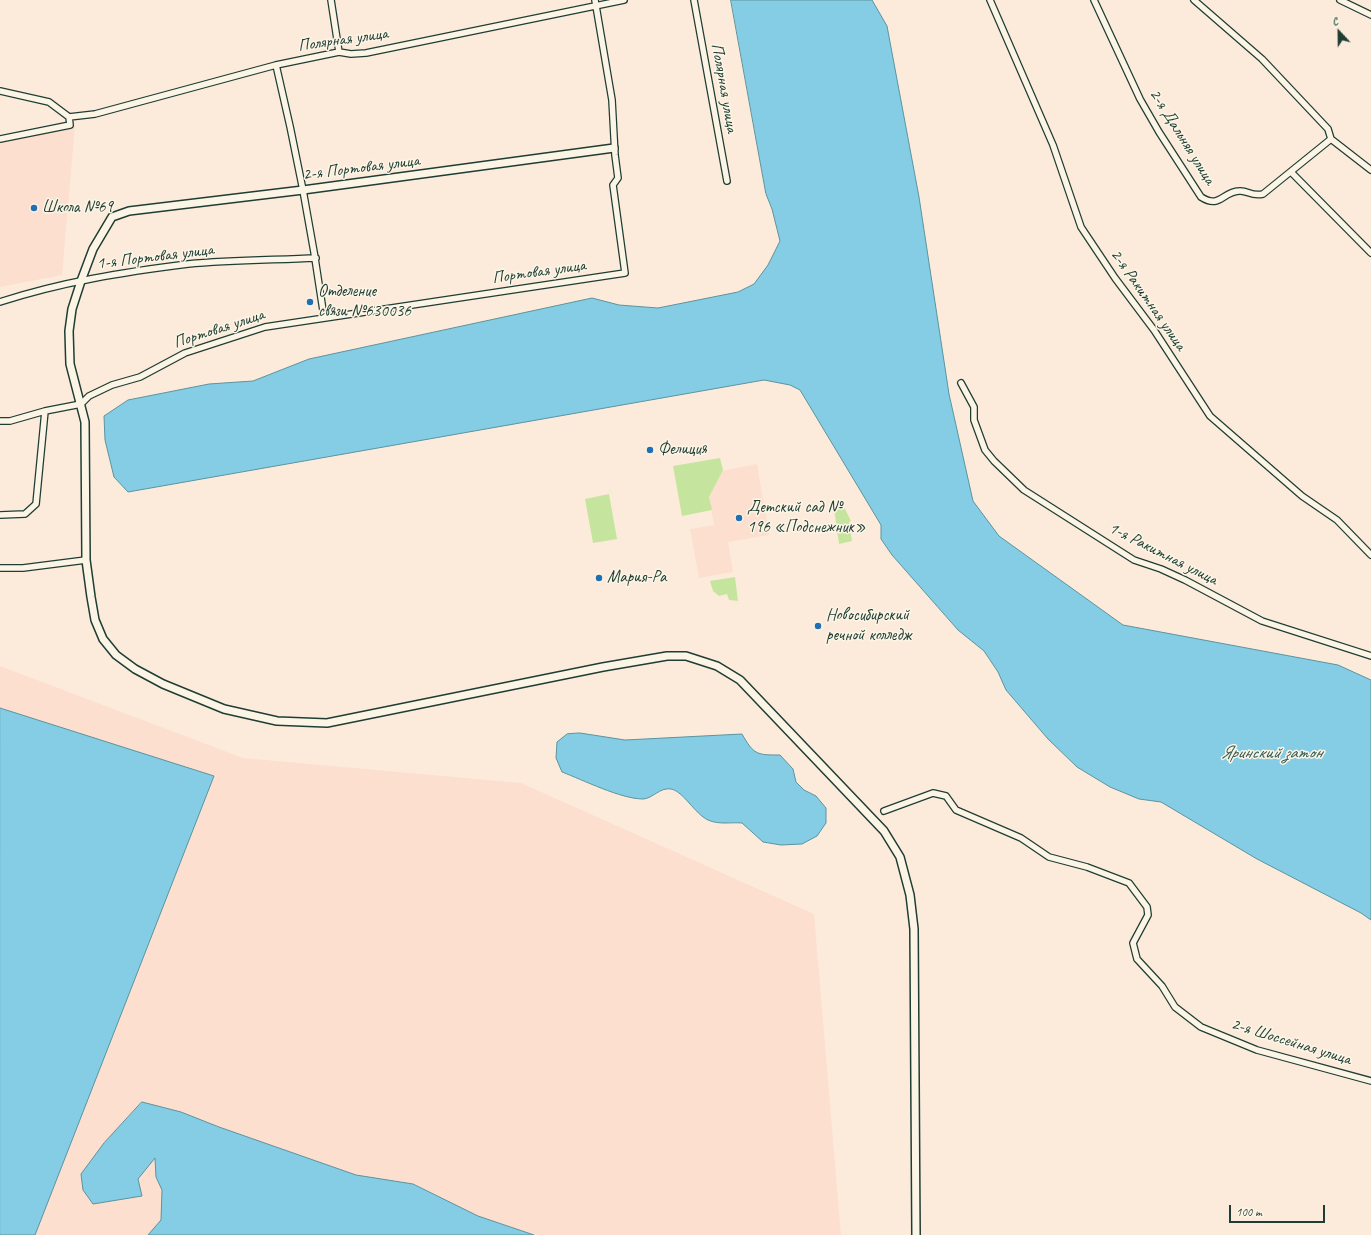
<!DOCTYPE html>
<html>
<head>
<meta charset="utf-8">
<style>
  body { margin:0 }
  #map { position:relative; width:1371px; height:1235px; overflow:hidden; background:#fcebdb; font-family:Caveat,sans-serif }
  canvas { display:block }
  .north { position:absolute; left:1319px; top:12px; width:40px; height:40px; -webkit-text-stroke:3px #fcf5e5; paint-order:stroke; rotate:338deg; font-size:11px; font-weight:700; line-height:16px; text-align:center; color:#1f3d34 }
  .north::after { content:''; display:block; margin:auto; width:14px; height:18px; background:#1f3d34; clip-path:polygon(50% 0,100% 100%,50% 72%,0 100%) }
  .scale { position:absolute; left:1229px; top:1205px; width:96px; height:18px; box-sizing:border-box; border:2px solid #1f3d34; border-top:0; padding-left:5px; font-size:12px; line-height:14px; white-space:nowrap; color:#1f3d34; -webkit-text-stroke:3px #fcf5e5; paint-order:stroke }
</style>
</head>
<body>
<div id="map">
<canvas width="1371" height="1235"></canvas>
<div class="north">С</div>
<div class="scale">100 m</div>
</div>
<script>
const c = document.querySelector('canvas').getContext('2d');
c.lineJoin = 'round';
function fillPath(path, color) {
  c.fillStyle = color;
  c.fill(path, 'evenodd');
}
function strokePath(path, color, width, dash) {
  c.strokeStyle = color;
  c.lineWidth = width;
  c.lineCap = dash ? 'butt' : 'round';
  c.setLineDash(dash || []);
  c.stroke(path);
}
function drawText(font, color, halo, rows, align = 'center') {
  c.font = font + ' Caveat,sans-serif';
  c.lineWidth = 3;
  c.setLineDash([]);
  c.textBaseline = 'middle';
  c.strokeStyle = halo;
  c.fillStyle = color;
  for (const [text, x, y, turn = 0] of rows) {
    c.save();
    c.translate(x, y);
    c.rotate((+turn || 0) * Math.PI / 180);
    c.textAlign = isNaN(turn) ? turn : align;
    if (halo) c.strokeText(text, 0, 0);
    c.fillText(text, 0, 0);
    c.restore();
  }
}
const built = new Path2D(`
  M75,126L62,275L0,287V142Z
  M757,464L769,535L728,542L733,572L699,578L690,529L714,525L709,497L721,471Z
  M0,666L243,758L521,783L814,914L841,1235H0Z`);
const green = new Path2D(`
  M720,458L723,470L709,497L712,510L682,516L673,466Z
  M609,494L617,539L593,543L585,499Z
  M842,503L851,521L849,522L852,541L839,544L834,508Z
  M735,577L738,601L729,600L727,594L719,596L713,591L710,581Z`);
const water = new Path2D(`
  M731,0H872L887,26L919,197L949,394L973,501L999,536L1123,625L1338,665L1371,680V920L1361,913L1257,859L1161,802L1139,799L1110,787L1077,767L1048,739L1006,690L998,672L984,651L958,630L892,555L881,539V525L800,390L790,385L764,380L128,492L114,477L105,440L104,416L128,400L209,384L253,381L309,359L592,298L619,305L658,308L738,292L754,284L768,265L780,241L772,209L766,194Z
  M0,708L214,776L35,1235H0Z
  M580,733L625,740L742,734C754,755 757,755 780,755L793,769L796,782L804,790L816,796L826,808V823L817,836L802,844L781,845L763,842L742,823C731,822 719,825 708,820C695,814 683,791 671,789C660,787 652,799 643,799C621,799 583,780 562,772L556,758L557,742L567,734Z
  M142,1102L181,1112L219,1127L356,1175L413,1184L478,1216L534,1235H148L161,1220L162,1190L156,1177L155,1158L138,1179L142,1196L93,1204L83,1190L81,1174L104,1143Z`);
const minor = new Path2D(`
  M331,0L339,52
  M694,0L727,181
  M990,0L1053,145L1081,227L1115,278L1154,330L1210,416L1302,496L1337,520L1371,555
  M1094,0L1140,99L1159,132L1201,197C1220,209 1222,192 1239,191C1248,190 1251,197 1263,194L1331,139
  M1194,0L1262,59L1328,129L1331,139L1371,170
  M1340,0L1371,15
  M276,65C296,148 312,232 324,317
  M0,91L49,102L69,117L70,125L0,139
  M69,117L95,114L276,65L339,52L351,54L366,53L624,0
  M1291,172L1371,253
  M0,302C61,282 124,272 188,264C230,260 274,260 316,258
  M961,383L974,407V420L985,450L994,461L1024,490L1134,560L1161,569L1185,580L1262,621L1371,656
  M0,421H10L45,411L81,404L89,396L112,385L140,377L185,353L265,327L625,273L613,185L618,178L615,155L612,100L595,0
  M0,515L25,514L36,504L45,411
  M0,568H23L86,560
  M884,811L933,793L946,796L956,810L1021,838L1049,857L1087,867L1129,883L1147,907L1148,915L1133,943L1137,959L1162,986L1175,1007L1201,1027L1257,1050L1371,1081`);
const tertiary = new Path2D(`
  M614,148L303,190L129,211L112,217L93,249L81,281L72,309L69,331L70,364L85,422L86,560L91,597L95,620L103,639L116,655L135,669L163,684L224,709L277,721L327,723L603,667L667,656H686L717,666L740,680L884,831L900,857L910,895L914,929L916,1235`);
const markers = [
  [34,208,4,"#1f6fb2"],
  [310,302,4,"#1f6fb2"],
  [650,450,4,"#1f6fb2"],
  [739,518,4,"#1f6fb2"],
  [599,578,4,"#1f6fb2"],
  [818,626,4,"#1f6fb2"]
];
const streetNames = [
  ["Полярная улица",343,40,-8],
  ["Полярная улица",724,88,80],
  ["2-я Дальняя улица",1182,137,58],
  ["2-я Портовая улица",361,168,-7],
  ["1-я Портовая улица",155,257,-7],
  ["Портовая улица",539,272,-8],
  ["2-я Ракитная улица",1148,300,55],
  ["Портовая улица",219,329,-18],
  ["1-я Ракитная улица",1163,554,27],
  ["2-я Шоссейная улица",1291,1042,17]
];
const poiNames = [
  ["Школа №69",42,208],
  ["Отделение",318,292],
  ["связи №630036",318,312],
  ["Фелиция",658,450],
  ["Детский сад №",747,508],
  ["196 «Подснежник»",747,528],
  ["Мария-Ра",607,578],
  ["Новосибирский",826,616],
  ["речной колледж",826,636]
];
const waterNames = [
  ["Яринский затон",1271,753]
];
fillPath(built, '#fcdfce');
fillPath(green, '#c5e59e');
fillPath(water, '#84cde5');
strokePath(water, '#5c939e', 1);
strokePath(minor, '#1f3d34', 8);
strokePath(tertiary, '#1f3d34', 10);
strokePath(minor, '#fcf5e5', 5.5);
strokePath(tertiary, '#fcf5e5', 7);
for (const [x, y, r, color] of markers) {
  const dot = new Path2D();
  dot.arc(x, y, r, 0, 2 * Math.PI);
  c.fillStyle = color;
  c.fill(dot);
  strokePath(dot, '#fcf5e5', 1.5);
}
drawText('17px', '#1f3d34', '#fcf5e5', streetNames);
drawText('17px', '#1f3d34', '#fcf5e5', poiNames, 'left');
drawText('italic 18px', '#335a57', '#fcf5e5', waterNames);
</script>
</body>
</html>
